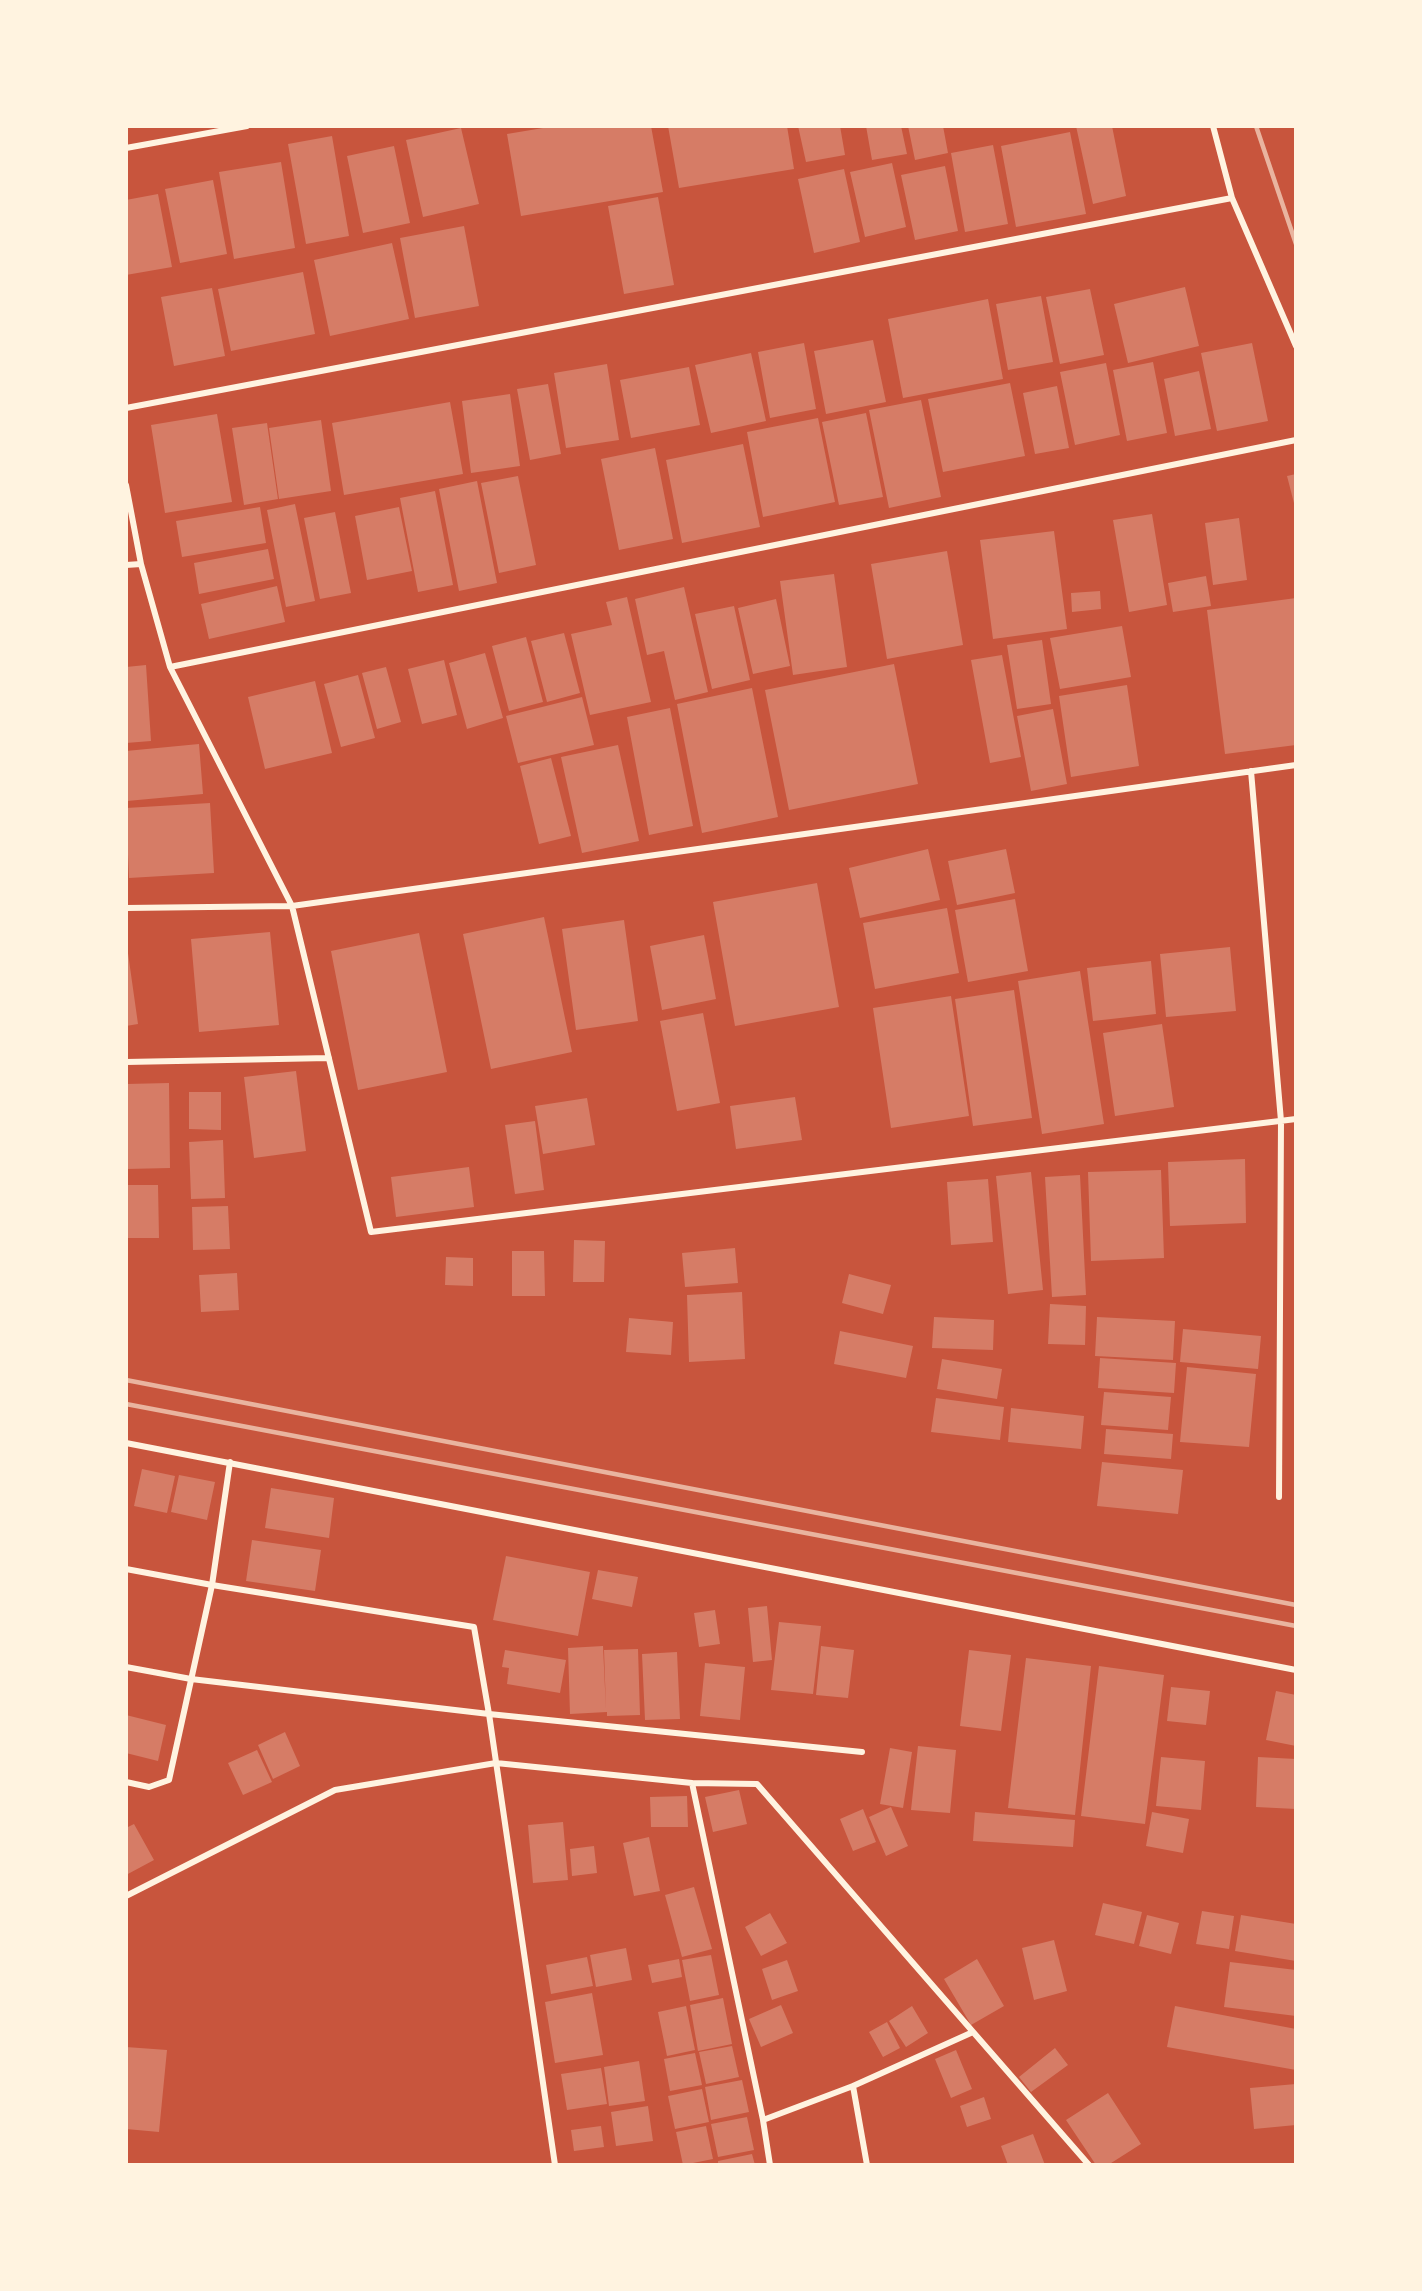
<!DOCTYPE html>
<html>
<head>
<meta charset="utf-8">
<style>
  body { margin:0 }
  #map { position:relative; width:1422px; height:2291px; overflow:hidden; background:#c8553d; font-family:"Fira Sans",sans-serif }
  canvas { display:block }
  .frame { position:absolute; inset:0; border:128px solid #fff3e0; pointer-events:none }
</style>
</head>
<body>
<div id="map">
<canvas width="1422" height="2291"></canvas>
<div class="frame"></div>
</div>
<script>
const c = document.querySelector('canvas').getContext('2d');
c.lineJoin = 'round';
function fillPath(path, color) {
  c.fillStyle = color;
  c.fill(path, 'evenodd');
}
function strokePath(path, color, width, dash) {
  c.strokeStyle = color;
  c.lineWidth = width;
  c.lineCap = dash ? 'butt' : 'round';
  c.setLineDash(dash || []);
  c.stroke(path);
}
const building = new Path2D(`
  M555,126H651L663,192L521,216L507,134Z
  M668,126H787L794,169L679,188Z
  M798,126H840L845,155L806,162Z
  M866,126H901L907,154L872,160Z
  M908,126H943L948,153L915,160Z
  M1076,126H1112L1126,196L1093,204Z
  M461,128L479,204L423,217L406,140Z
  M1070,132L1086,214L1016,227L1001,146Z
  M332,136L349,236L306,244L288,144Z
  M993,145L1008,224L965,232L951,153Z
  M394,146L410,223L363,233L347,156Z
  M281,162L295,248L234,259L219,172Z
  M892,163L906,227L865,237L850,172Z
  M945,166L958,231L915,240L901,175Z
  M844,169L860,242L814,253L798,179Z
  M213,180L227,254L180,263L165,189Z
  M158,194L172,267L126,275V200Z
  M658,197L674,285L624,294L608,206Z
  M464,226L479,306L415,318L400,238Z
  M392,243L409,319L330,336L314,260Z
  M303,272L315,334L231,351L218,289Z
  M1185,287L1199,346L1128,363L1114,304Z
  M212,288L225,356L174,366L161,297Z
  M1090,289L1104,355L1060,364L1046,297Z
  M1041,296L1053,362L1008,370L996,304Z
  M988,299L1003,379L903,398L888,319Z
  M873,340L886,402L826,414L814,351Z
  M804,343L816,409L770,418L758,352Z
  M1252,343L1268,421L1217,431L1201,353Z
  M751,353L766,421L711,433L695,365Z
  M1153,362L1167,433L1127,441L1113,370Z
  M1106,363L1120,435L1075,445L1060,372Z
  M607,364L619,440L566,448L554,373Z
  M689,367L700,425L631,438L620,380Z
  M1199,371L1211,429L1175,436L1164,379Z
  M1010,383L1025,456L943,472L928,399Z
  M548,384L561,454L530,460L517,389Z
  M1057,386L1069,448L1035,454L1023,393Z
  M510,394L520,466L471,473L462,401Z
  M921,400L941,497L889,508L869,410Z
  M450,402L463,474L344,495L332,423Z
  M866,413L883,497L839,505L822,422Z
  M217,414L232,502L165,513L151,425Z
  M818,418L835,502L763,517L747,432Z
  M321,420L331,491L279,499L269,428Z
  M267,423L278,499L244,505L232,428Z
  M743,444L760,527L682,543L666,460Z
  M655,448L673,539L619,550L601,459Z
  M1296,474V507H1295L1287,476Z
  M518,476L536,565L499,573L481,483Z
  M477,481L497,583L459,591L439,489Z
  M435,491L453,585L418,592L400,498Z
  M295,504L315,601L286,607L267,510Z
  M260,507L266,543L182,557L176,521Z
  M399,507L412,571L367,580L355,516Z
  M335,512L351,593L320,599L304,518Z
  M1152,514L1167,605L1129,612L1113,520Z
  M1239,518L1247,580L1213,585L1205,523Z
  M1054,531L1067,629L993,639L980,540Z
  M268,549L274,579L199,594L194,563Z
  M947,551L963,645L887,659L871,564Z
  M834,574L847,667L793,675L780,581Z
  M1206,576L1211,606L1173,612L1168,583Z
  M277,586L285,622L209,639L201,604Z
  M684,587L708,692L675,700L664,651L647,655L635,599Z
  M1100,591L1101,609L1072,612L1071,593Z
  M627,597L651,702L590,715L571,634L612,625L606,602Z
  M1296,598V745L1225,754L1207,610Z
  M776,599L790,666L753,674L738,608Z
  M734,606L750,680L712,689L695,614Z
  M1122,626L1131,677L1060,689L1050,638Z
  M564,633L580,693L547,702L531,641Z
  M526,637L543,702L509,711L492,646Z
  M1042,640L1051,704L1017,709L1007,645Z
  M485,653L503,718L467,729L449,663Z
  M1002,655L1021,757L990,763L971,660Z
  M444,660L457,715L422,724L408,669Z
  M894,664L918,784L789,810L765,690Z
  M146,665L151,741L126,743V667Z
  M386,667L401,722L377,729L362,673Z
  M358,675L375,738L341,747L324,684Z
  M315,681L332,753L265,769L248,697Z
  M1127,685L1139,766L1071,777L1059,696Z
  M752,688L778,817L702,833L677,704Z
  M582,697L594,745L518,763L506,716Z
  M670,708L693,826L649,835L627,717Z
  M1053,709L1067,784L1031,791L1017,716Z
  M199,744L203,794L127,801L126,751Z
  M618,745L639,841L582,853L561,757Z
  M551,758L571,836L539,844L520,766Z
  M210,803L214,873L129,878L126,808Z
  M928,849L940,900L860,918L849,868Z
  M1006,849L1015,893L957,905L948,861Z
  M817,883L839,1007L735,1026L713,902Z
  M1015,899L1028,971L968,982L955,910Z
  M947,908L959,973L875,989L863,923Z
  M544,917L572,1052L491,1069L463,934Z
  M624,920L638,1021L576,1030L562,929Z
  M270,932L279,1025L199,1032L191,939Z
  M419,933L447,1072L358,1090L331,951Z
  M704,935L716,999L662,1010L650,946Z
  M126,939L138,1024L126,1026Z
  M1230,947L1236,1011L1166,1017L1160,954Z
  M1151,961L1156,1014L1093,1021L1087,968Z
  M1080,971L1104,1124L1042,1134L1018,981Z
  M1014,990L1032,1118L973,1126L955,999Z
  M951,996L969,1116L891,1128L873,1008Z
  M703,1013L720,1103L677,1111L660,1021Z
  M1162,1024L1174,1107L1115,1116L1103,1033Z
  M296,1071L306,1151L254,1158L244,1077Z
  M169,1083L170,1168L126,1169V1084Z
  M189,1092H221V1130L189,1129Z
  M795,1097L802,1140L736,1149L730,1106Z
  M587,1098L595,1145L543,1154L535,1106Z
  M535,1121L544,1190L515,1194L505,1125Z
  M223,1140L225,1198L191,1199L189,1142Z
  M1245,1159L1246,1223L1170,1226L1168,1162Z
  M469,1167L474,1207L396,1217L391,1177Z
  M1161,1170L1164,1258L1091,1261L1088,1172Z
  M1031,1172L1043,1290L1008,1294L996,1176Z
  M1080,1175L1086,1295L1052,1297L1045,1177Z
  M988,1179L993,1242L951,1245L947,1182Z
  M126,1185H158L159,1238H126Z
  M228,1206L230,1249L193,1250L192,1207Z
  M574,1240L605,1241L604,1282H573Z
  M735,1248L738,1283L685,1287L682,1253Z
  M512,1251H544L545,1296H512Z
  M446,1257L473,1258V1286L445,1285Z
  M237,1273L239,1310L201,1312L199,1275Z
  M849,1274L891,1285L883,1314L842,1303Z
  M742,1292L745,1359L689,1362L687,1295Z
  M1050,1304L1086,1306L1085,1345L1048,1344Z
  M934,1317L994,1320L993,1350L932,1348Z
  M1097,1317L1175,1321L1173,1360L1095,1356Z
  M629,1318L673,1322L671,1355L626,1352Z
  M1183,1329L1261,1336L1258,1369L1180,1362Z
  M840,1331L913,1346L906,1378L834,1364Z
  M1100,1358L1176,1363L1174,1393L1098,1388Z
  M942,1359L1002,1369L997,1399L937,1389Z
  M1187,1367L1256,1374L1249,1447L1180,1442Z
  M1104,1392L1171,1397L1168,1430L1101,1425Z
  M936,1398L1004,1407L1000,1440L931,1432Z
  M1011,1408L1084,1416L1081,1449L1008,1442Z
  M1106,1429L1173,1434L1171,1459L1104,1454Z
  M1102,1462L1183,1470L1178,1514L1097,1506Z
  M142,1469L175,1476L167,1513L134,1506Z
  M179,1475L215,1482L207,1520L171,1512Z
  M271,1488L334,1498L329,1538L265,1528Z
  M252,1540L321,1550L315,1591L246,1581Z
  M506,1556L590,1572L578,1636L493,1620Z
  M598,1570L638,1577L632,1607L592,1599Z
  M767,1606L772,1660L753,1662L748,1608Z
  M715,1610L720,1644L699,1647L694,1613Z
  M779,1622L821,1626L813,1694L771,1690Z
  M603,1646L606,1710L604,1650L638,1649L640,1715L607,1716V1712L570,1714L568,1648Z
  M821,1646L854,1650L848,1698L816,1695Z
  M505,1650L566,1660L560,1693L507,1684L509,1668L502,1667Z
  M969,1650L1011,1655L1001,1731L960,1726Z
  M677,1652L680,1719L645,1720L642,1654Z
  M1026,1658L1091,1666L1075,1815L1008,1808Z
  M705,1663L745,1667L740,1720L700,1716Z
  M1099,1666L1164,1675L1145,1824L1081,1816Z
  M1171,1687L1210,1691L1206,1725L1167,1721Z
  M1276,1691L1296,1695V1746L1266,1740Z
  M126,1715L166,1725L158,1761L126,1753Z
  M285,1732L300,1766L273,1779L258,1745Z
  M918,1746L956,1750L950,1813L911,1810Z
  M890,1748L912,1752L903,1808L880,1804Z
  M257,1750L272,1782L243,1795L228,1763Z
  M1161,1757L1205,1761L1201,1810L1156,1806Z
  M1258,1757L1296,1759V1809L1256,1807Z
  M739,1790L747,1824L713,1832L705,1797Z
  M687,1796L688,1827H651L650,1797Z
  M891,1807L908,1846L886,1856L869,1817Z
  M863,1809L876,1842L853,1851L840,1819Z
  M975,1812L1075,1820L1073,1847L973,1841Z
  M1152,1812L1189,1819L1183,1853L1146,1846Z
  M563,1822L568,1880L533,1883L528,1825Z
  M134,1824L154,1860L126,1875V1828Z
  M649,1837L660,1891L634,1896L623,1843Z
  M594,1846L597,1873L572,1876L570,1849Z
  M694,1887L712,1949L682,1957L665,1895Z
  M1103,1903L1142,1912L1134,1944L1095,1935Z
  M1202,1911L1234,1916L1229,1949L1196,1944Z
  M770,1913L787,1943L761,1956L745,1927Z
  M1147,1915L1179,1923L1171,1954L1139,1946Z
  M1241,1915L1296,1924V1961L1235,1951Z
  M1054,1940L1067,1991L1034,2000L1022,1948Z
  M626,1948L632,1980L596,1987L590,1955Z
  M711,1955L719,1995L690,2001L682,1960Z
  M587,1957L593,1986L551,1994L546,1965Z
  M679,1959L682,1977L652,1983L648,1965Z
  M977,1959L1004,2006L971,2025L944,1979Z
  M787,1960L798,1991L772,2000L762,1969Z
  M1230,1962L1296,1970V2016L1224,2007Z
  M592,1993L603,2055L555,2063L545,2002Z
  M723,1998L732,2044L698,2051L690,2005Z
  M781,2005L793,2033L761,2047L749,2019Z
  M686,2006L695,2050L667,2056L658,2012Z
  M912,2006L928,2033L906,2047L889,2021Z
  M1175,2006L1296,2029V2070L1167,2047Z
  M887,2022L900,2048L883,2057L869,2032Z
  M732,2046L739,2077L706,2084L699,2052Z
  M126,2047L167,2050L159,2132L126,2129L128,2072H126Z
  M1055,2048L1068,2065L1031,2092L1019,2077Z
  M956,2050L972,2089L951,2098L935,2059Z
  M695,2053L702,2085L670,2091L664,2059Z
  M639,2061L645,2101L609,2106L604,2067Z
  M601,2068L607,2104L567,2110L561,2074Z
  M742,2080L749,2112L711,2120L705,2087Z
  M1296,2084V2125L1254,2129L1250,2088Z
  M702,2089L709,2122L675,2129L668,2096Z
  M1108,2093L1141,2144L1108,2165H1096L1066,2120Z
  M984,2097L991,2119L967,2127L960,2106Z
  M648,2106L653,2141L616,2146L611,2112Z
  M747,2117L754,2150L718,2157L711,2124Z
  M601,2126L604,2147L574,2151L571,2130Z
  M706,2126L713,2159L683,2165L676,2132Z
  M1033,2134L1045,2165H1008L1001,2146Z
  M752,2154L755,2165H718V2161Z`);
const minor = new Path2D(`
  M1213,126L1232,198L1296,346
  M126,148L247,126
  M126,408L1232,198
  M126,485L141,564L170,667L292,906L371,1232L1296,1119
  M126,565L141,564
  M170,667L1296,440
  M1251,771L1281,1121L1279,1497
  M126,908L292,906L1296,765
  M126,1062L329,1058
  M126,1443L1296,1670
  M126,1569L212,1585L474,1627L489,1714L555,2165
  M126,1667L191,1679L489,1714L862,1752
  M126,1782L149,1787L169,1780L212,1585L230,1462
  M692,1783L763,2120L770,2165
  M126,1896L335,1790L496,1763L692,1783L757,1784L1089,2165
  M853,2086L973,2032
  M763,2120L853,2086L867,2165`);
const rail = new Path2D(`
  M1256,126L1296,244
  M126,1380L1296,1605
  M126,1404L1296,1626`);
fillPath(building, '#d67c66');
strokePath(minor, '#fff3e0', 6);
strokePath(rail, '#e9b49f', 4.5);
</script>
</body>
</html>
